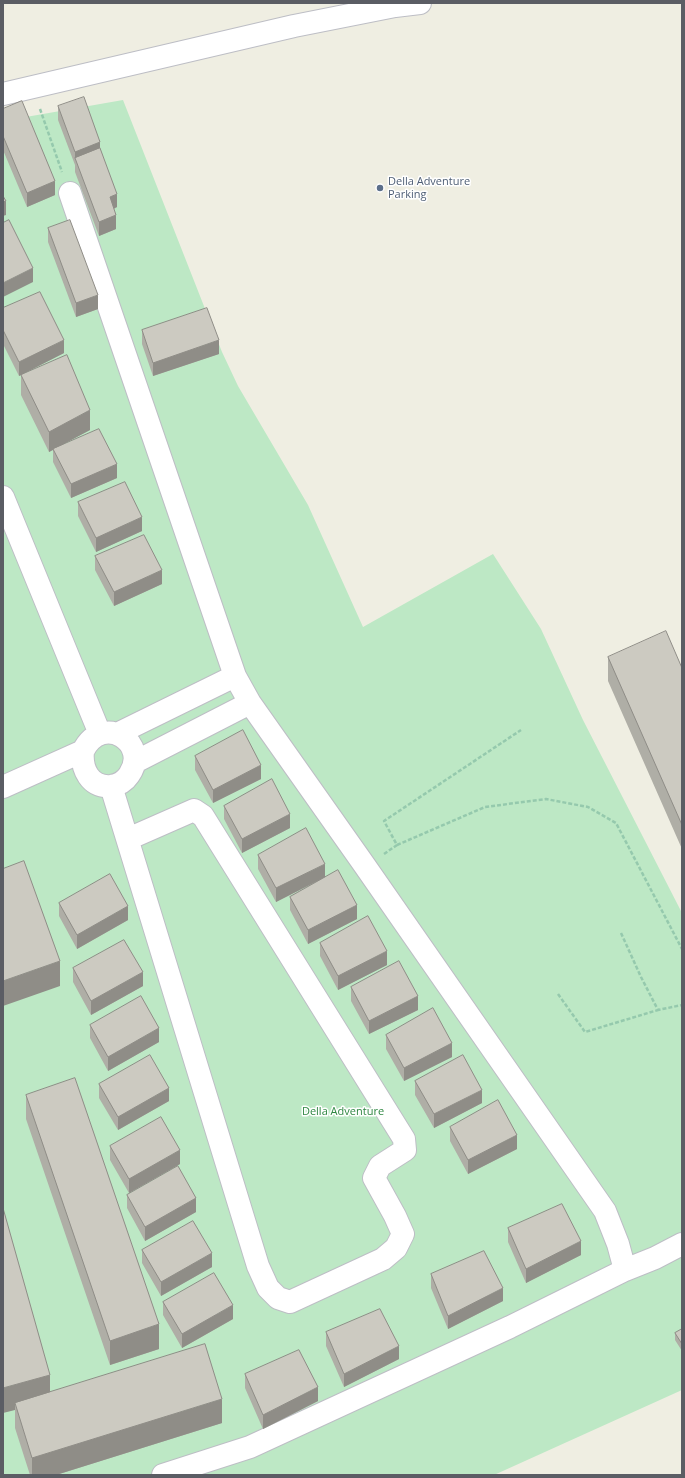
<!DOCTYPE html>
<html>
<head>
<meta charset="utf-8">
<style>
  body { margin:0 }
  #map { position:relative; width:685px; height:1478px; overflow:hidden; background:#efeee2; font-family:"Open Sans",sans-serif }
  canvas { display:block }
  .frame { position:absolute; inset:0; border:4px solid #5b5d64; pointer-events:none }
</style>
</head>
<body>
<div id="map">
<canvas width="685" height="1478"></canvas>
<div class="frame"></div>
</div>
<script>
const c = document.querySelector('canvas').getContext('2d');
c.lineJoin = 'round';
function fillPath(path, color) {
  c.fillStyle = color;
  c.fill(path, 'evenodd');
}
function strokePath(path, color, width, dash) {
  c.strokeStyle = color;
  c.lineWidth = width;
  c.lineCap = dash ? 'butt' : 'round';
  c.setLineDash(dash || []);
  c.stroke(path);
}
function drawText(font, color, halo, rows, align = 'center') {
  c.font = font + ' "Open Sans",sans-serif';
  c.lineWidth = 3;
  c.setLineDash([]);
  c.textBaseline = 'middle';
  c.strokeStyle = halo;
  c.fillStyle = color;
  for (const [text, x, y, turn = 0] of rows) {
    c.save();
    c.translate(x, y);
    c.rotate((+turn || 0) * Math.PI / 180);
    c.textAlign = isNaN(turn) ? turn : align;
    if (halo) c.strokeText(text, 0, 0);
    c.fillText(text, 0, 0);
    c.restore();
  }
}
const green = new Path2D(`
  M123,100L222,352L238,386L308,505L363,627L493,554L541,629L583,720L682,913V1390L494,1475H3V121Z`);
const path = new Path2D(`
  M40,109L62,172
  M397,845L485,807L546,799L588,807L616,823L682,949
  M384,854L397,845L384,821L521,730
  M621,933L641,977L658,1010L682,1005
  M558,994L585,1032L658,1010`);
const minor = new Path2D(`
  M3,94L294,26L395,6L420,3
  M70,193L235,676L250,703L365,866L605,1211L618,1244L625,1270L510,1327L250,1447L163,1475
  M3,497L100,734
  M117,734L235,676
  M135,762L250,703
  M111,786L258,1266L268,1288L278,1298L290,1302L383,1259L396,1248L403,1234L395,1216L374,1178L380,1166L405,1150L404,1139L203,816L194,810L128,839
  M3,787L83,751C103,711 151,744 129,775C125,781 118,785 111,786C90,788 81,769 83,751
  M625,1270L655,1258L682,1244`);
const wall = new Path2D(`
  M58,106L100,148L117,207L114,209L116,229L99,236L75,172V165L58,120Z
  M3,109L55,195L27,207L3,150Z
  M48,228L98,309L76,317L48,242Z
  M3,308L64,353L23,374L90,430L63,444L117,478L71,498L53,462V450L49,452L21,395V375L19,376L3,344Z
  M142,330L219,354L153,376L142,344Z
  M78,502L142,531L96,552L78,516Z
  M95,556L162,584L114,606L95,570Z
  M608,657L682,668V849L608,681Z
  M195,756L261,779L213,803L195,770Z
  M224,806L290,828L242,853L224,819Z
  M258,855L325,877L357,919L308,944L290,910V897L318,881L276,902L258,869Z
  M59,903L128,920L77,949L59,916Z
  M320,943L387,965L338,990L320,956Z
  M73,968L143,986L91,1015L73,982Z
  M351,987L418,1010L369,1034L351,1001Z
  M90,1025L159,1042L108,1071L90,1038Z
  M386,1035L452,1057L404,1081L386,1049Z
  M415,1081L482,1103L434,1128L415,1095Z
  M99,1084L169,1101L118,1130L99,1098Z
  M26,1095L159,1349L110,1365L26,1119Z
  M450,1127L517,1149L468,1174L450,1141Z
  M110,1146L180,1164L129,1193L110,1160Z
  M127,1195L196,1212L145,1241L127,1208Z
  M3,1208L50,1392L222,1423L56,1475H30L15,1428V1410Z
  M508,1228L581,1255L526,1283L508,1242Z
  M142,1250L212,1267L161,1296L142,1263Z
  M431,1274L503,1301L448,1329L431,1288Z
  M163,1302L233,1319L182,1348L163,1315Z
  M682,1329V1351L675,1340V1333Z
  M326,1332L399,1359L344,1387L326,1346Z
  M245,1374L318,1401L263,1429L245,1388Z`);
const shadedWall = new Path2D(`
  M100,142V156L75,158V165V152Z
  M55,181V195L27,207V193Z
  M117,194V207L110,210V197Z
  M6,201V215L3,216V202Z
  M116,215V229L99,236V222Z
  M33,268V282L3,297V283Z
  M98,295V309L76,317V303Z
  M64,340V353L19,376V362Z
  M219,340V354L153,376V363Z
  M90,410V430L49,452V432Z
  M117,464V478L71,498V484Z
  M142,517V531L96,552V538Z
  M162,570V584L114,606V592Z
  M261,765V779L213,803V790Z
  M290,814V828L242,853V839Z
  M325,864V877L276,902V888Z
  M357,905V919L308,944V930Z
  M128,906V920L77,949V935Z
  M387,951V965L338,990V976Z
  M60,961V986L3,1006V981Z
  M143,972V986L91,1015V1001Z
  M418,996V1010L369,1034V1021Z
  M159,1028V1042L108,1071V1057Z
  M452,1043V1057L404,1081V1068Z
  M169,1088V1101L118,1130V1117Z
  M482,1090V1103L434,1128V1114Z
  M517,1135V1149L468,1174V1160Z
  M180,1150V1164L129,1193V1179Z
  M196,1198V1212L145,1241V1227Z
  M581,1241V1255L526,1283V1269Z
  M212,1253V1267L161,1296V1282Z
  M503,1288V1301L448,1329V1316Z
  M233,1305V1319L182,1348V1334Z
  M159,1324V1349L110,1365V1341Z
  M399,1346V1359L344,1387V1374Z
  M50,1375V1400L15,1403V1410L3,1413V1388Z
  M318,1387V1401L263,1429V1415Z
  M222,1399V1423L56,1475H32V1458Z`);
const building = new Path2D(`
  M84,97L100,142L75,152L58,106Z
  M22,101L55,181L27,193L3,136V109Z
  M100,148L117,194L110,197L116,215L99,222L75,158Z
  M3,196L6,201L3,202Z
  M9,220L33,268L3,283V223Z
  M70,220L98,295L76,303L48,228Z
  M40,292L64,340L19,362L3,330V308Z
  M207,308L219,340L153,363L142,330Z
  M67,355L90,410L49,432L21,375Z
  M99,429L117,464L71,484L53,449Z
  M125,482L142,517L96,538L78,502Z
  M144,535L162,570L114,592L95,556Z
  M666,631L682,668V825L608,657Z
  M243,730L261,765L213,790L195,756Z
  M272,779L290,814L242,839L224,806Z
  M306,828L325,864L276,888L258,855Z
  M24,861L60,961L3,981V869Z
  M338,870L357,905L308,930L290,897Z
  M110,874L128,906L77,935L59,903Z
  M368,916L387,951L338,976L320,943Z
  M124,940L143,972L91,1001L73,968Z
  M399,961L418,996L369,1021L351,987Z
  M141,996L159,1028L108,1057L90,1025Z
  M433,1008L452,1043L404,1068L386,1035Z
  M150,1055L169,1088L118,1117L99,1084Z
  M463,1055L482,1090L434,1114L415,1081Z
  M75,1078L159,1324L110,1341L26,1095Z
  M498,1100L517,1135L468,1160L450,1127Z
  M161,1117L180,1150L129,1179L110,1146Z
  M178,1166L196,1198L145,1227L127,1195Z
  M562,1204L581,1241L526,1269L508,1228Z
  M3,1208L50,1375L3,1388Z
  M193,1221L212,1253L161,1282L142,1250Z
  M484,1251L503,1288L448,1316L431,1274Z
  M214,1273L233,1305L182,1334L163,1302Z
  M380,1309L399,1346L344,1374L326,1332Z
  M682,1329V1344L675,1333Z
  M205,1344L222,1399L32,1458L15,1403Z
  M299,1350L318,1387L263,1415L245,1374Z`);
const markers = [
  [380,188,4,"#5c6f8a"]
];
const serviceNames = [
  ["Della Adventure",388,182],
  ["Parking",388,195]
];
const parkNames = [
  ["Della Adventure",343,1112]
];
fillPath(green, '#bde8c5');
strokePath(minor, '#bdbec5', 24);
strokePath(path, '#95c9ad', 2.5, [4, 2]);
strokePath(minor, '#fff', 22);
fillPath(wall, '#afaea6');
fillPath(shadedWall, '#8f8d87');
fillPath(building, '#cccac1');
strokePath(building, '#8f8d87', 1);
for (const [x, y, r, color] of markers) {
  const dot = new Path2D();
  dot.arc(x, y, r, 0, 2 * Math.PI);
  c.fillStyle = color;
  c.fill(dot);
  strokePath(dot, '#fff', 1.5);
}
drawText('11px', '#4e5e75', '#fff', serviceNames, 'left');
drawText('11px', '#2f8742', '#fff', parkNames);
</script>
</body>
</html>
